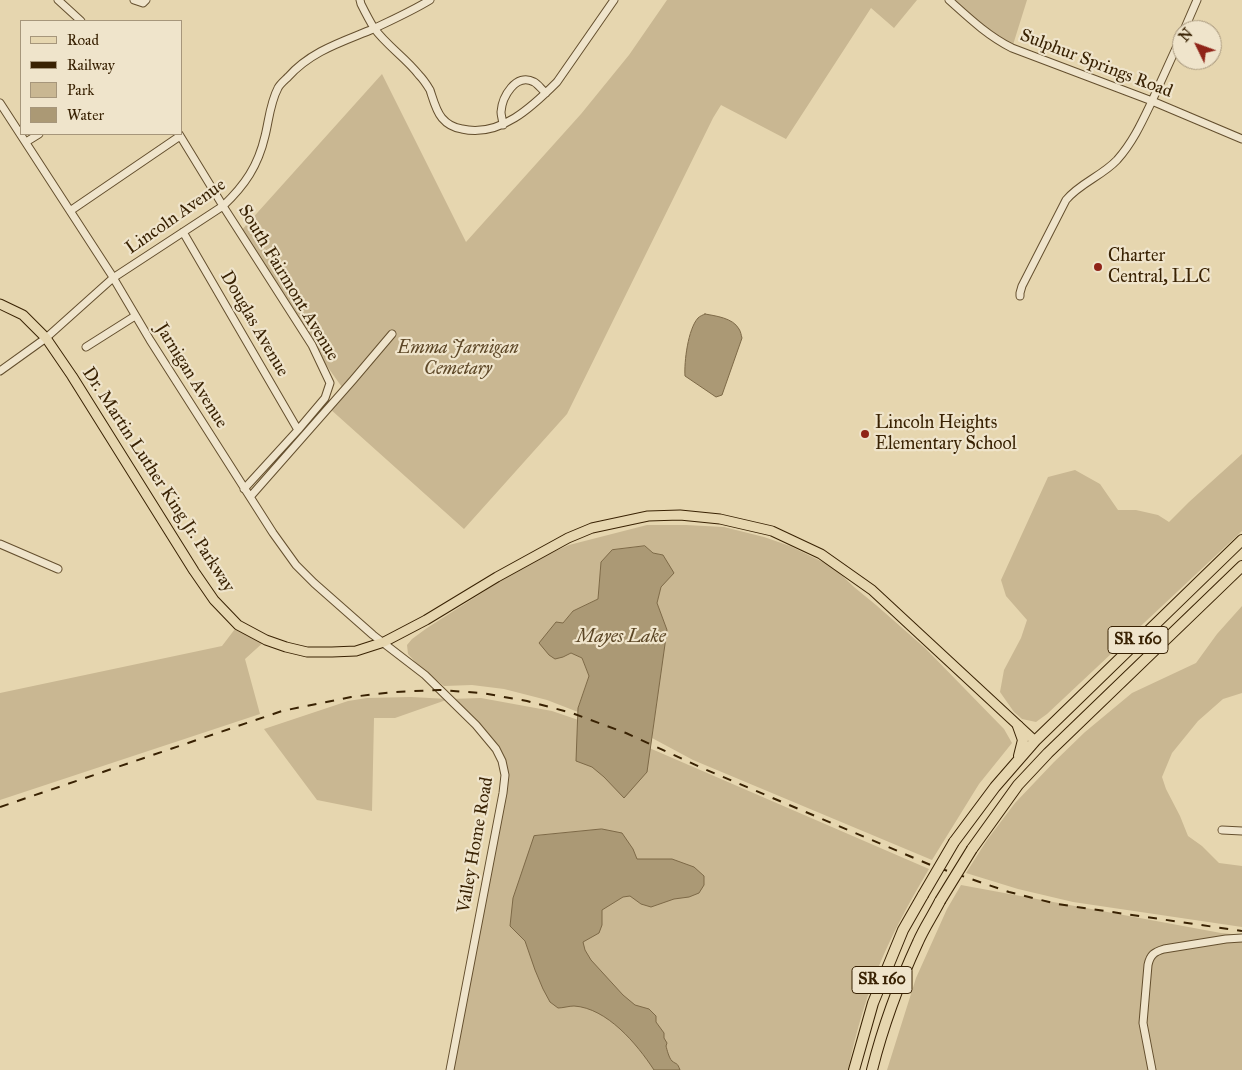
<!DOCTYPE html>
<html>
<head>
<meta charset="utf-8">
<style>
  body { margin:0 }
  #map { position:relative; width:1242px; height:1070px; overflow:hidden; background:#e6d6af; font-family:"IM FELL Great Primer",serif }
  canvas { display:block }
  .legend { position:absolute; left:20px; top:20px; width:162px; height:115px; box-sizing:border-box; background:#efe4cb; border:1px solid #a6967b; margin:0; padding:6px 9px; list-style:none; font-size:15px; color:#392203 }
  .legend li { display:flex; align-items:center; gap:10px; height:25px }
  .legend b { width:25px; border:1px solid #a6967b }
  .north { position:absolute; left:1172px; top:20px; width:50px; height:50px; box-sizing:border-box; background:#efe4cb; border:1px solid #a6967b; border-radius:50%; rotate:312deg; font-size:14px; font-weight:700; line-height:20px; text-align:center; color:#392203 }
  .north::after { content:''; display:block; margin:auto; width:18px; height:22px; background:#8f2418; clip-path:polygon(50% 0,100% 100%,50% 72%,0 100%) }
</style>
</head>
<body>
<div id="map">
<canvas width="1242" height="1070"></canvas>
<ul class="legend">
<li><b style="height:6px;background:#e6d6af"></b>Road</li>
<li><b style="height:6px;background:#392203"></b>Railway</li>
<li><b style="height:14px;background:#c9b792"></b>Park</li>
<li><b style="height:14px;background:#ab9975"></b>Water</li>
</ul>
<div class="north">N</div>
</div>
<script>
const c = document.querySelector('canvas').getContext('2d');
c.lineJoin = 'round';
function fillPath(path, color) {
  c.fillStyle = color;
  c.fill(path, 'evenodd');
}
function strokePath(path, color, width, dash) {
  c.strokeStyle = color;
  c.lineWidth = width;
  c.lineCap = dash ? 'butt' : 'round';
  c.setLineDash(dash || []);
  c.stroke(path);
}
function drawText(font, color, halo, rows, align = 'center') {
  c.font = font + ' "IM FELL Great Primer",serif';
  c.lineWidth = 4.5;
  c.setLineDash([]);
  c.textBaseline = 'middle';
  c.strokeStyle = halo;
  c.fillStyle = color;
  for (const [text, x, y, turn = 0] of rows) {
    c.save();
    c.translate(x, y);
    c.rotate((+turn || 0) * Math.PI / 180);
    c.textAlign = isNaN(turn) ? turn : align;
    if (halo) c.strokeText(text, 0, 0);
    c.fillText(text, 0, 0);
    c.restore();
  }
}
const green = new Path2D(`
  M667,0H917L894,28L871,8L786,139L721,105L713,118L567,414L464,529L329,408L344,390L312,345L240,232L382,74L466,242L581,114L629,55Z
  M949,0H1027L1012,48Z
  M1242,454V531L1047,714L1036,722L1022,719L1014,712L1000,692L1004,670L1021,638L1027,620L1006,596L1001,580L1048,477L1075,470L1100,484L1118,510H1136L1158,515L1169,522L1189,502Z
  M647,525H686L724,527L764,537L790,546L833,567L854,587L876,605L925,648L1004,729L1012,743L979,784L932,860L693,760L652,738L666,630L657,603L661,587L663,555L653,553L645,546L601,562L598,599L573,611L563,623V657L571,653L582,658L589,676L578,707V712L547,700L504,689L472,685L444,686L419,666L408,654L407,645L412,639L427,628L530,562L569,545Z
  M1242,606V693L1223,699L1198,721L1172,753L1162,777L1166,789L1180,816L1188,836L1202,846L1219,863L1242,866V927L1073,902L1018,889L966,873L987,840L1015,803L1054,762L1085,732L1132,693L1196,663L1217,634Z
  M238,625L266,640L245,659L260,714L0,800V693L222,646Z
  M411,697L449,699L481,698L552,711L599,727L654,750L929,869C913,896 897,925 884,954C868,990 856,1031 848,1070H450L505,775L496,749L449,699L395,718H374L372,811L317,800L264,729L348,701L367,698Z
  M961,885L1221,933L1242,935V1070H887L916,978L947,909Z`);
const water = new Path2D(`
  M705,314C716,316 733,318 739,329C741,332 741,335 742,338L722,395L716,397L685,376C684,362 688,329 698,318C700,316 703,315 705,314Z
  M645,546L653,553L663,555L674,573L661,587L657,603L667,630L647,772L624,798L604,777L592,767L576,761L578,708L589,676L582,658L571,653L563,657L555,659L549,655L539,643L556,622L563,623L573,611L598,599L601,562L612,550Z
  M602,829L622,833L633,849L637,859H672L694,867L704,876V885L699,893L689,897L674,899L651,907L641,904L630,896L623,897L602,910V925L599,933L583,942L585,950L591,960L623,995L635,1005L649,1009L656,1016V1022L664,1033V1038L667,1043L666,1046C667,1050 669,1058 672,1061C677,1065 677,1062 680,1070H654C637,1044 607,1008 574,1006C569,1006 563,1008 558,1008L550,1002L543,989L535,970L525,941L510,926L513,898L534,836Z`);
const minor = new Path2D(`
  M58,0L81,21
  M134,0L143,3L146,0
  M360,0L361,4C365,12 369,20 374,28C386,45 406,58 419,75C423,79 427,85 430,90C433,99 436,111 442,118C447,124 455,128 462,129C500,138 533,106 557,82L614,0
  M949,0C969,18 988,36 1012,48L1152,101L1242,139
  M1184,30L1197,0
  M0,103L111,274L150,340L273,533L296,565L314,583L373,635L425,675L476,725L496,749L502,761L505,775L503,793L450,1070
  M503,125C503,121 501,116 501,112C502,97 516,72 534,82C538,84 542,90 546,93
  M179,134L223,206L312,345L330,383L325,398L298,430L244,489
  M26,142L39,134
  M70,211L180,136
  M183,232L298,430
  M1020,296V293L1022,286L1066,200C1080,183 1102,176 1117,160C1133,142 1142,122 1152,101C1162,79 1172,57 1182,35
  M86,347L135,316
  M0,371L46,338L113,278L223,206C245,185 258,166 265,136C269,120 270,103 278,88C280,84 285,80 288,77C311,51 342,42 373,29C392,20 412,11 430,0
  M250,497L353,380L392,334
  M0,544L58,569
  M1222,830L1242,831
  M1152,1070L1143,1023L1148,965C1150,955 1154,952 1164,949L1226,939L1242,938`);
const major = new Path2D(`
  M0,304L23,315L46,338L72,376L194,571L214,600L238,625L266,640L286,647L307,652H332L356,651L384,642L426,620L497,577L568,538L592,528L648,516L680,515L720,519L772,531L821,554L872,590L1035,741`);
const highway = new Path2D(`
  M1018,726L1023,740L1019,756
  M954,842L995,787L1035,741L1242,540
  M972,849L1018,785L1048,753L1242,566
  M854,1070L873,1003L903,930L923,895
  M872,1070C883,1026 899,983 918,942C924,928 933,915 940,901`);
const rail = new Path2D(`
  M0,807L282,711L351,697L394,692L440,690L482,693L527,701L572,713L626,733L702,768L933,866L1009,892L1057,904L1242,931`);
const highwayBridge = new Path2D(`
  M923,895L954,842
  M940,901L972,849`);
const markers = [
  [1098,267,5,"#8f2418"],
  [865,434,5,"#8f2418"]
];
const shields = [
  [1138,640,60],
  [882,980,60]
];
const shieldNames = [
  ["SR 160",1138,640],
  ["SR 160",882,980]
];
const streetNames = [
  ["Sulphur Springs Road",1096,64,21],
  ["Lincoln Avenue",176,217,-35],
  ["South Fairmont Avenue",288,283,59],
  ["Douglas Avenue",254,324,60],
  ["Jarnigan Avenue",191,376,58],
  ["Dr. Martin Luther King Jr. Parkway",158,480,57],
  ["Valley Home Road",476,845,-80]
];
const poiNames = [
  ["Charter",1108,257],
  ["Central, LLC",1108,278],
  ["Lincoln Heights",875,424],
  ["Elementary School",875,445]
];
const parkNames = [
  ["Emma Jarnigan",458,349],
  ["Cemetary",458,370]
];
const waterNames = [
  ["Mayes Lake",621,637]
];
fillPath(green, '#c9b792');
fillPath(water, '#ab9975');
strokePath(water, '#7d6947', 1);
strokePath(minor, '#644f2e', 9);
strokePath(major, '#392203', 11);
strokePath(highway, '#392203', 12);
strokePath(minor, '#efe4cb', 7);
strokePath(major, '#e6d6af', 9);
strokePath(highway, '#e6d6af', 10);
strokePath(rail, '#392203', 2, [9, 9]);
strokePath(highwayBridge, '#392203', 12, []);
strokePath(highwayBridge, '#e6d6af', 10);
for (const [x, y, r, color] of markers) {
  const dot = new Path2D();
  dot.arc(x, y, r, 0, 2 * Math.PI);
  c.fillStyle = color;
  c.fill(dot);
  strokePath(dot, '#efe4cb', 2);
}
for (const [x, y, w] of shields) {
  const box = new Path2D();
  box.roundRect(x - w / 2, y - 13.5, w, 27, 4);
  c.fillStyle = '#efe4cb';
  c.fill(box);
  strokePath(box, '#392203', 1);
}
drawText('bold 16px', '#392203', null, shieldNames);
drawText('18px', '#392203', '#efe4cb', streetNames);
drawText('18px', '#392203', '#efe4cb', poiNames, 'left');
drawText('italic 18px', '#5d4727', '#efe4cb', parkNames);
drawText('italic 19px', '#5b4625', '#efe4cb', waterNames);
</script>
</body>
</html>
